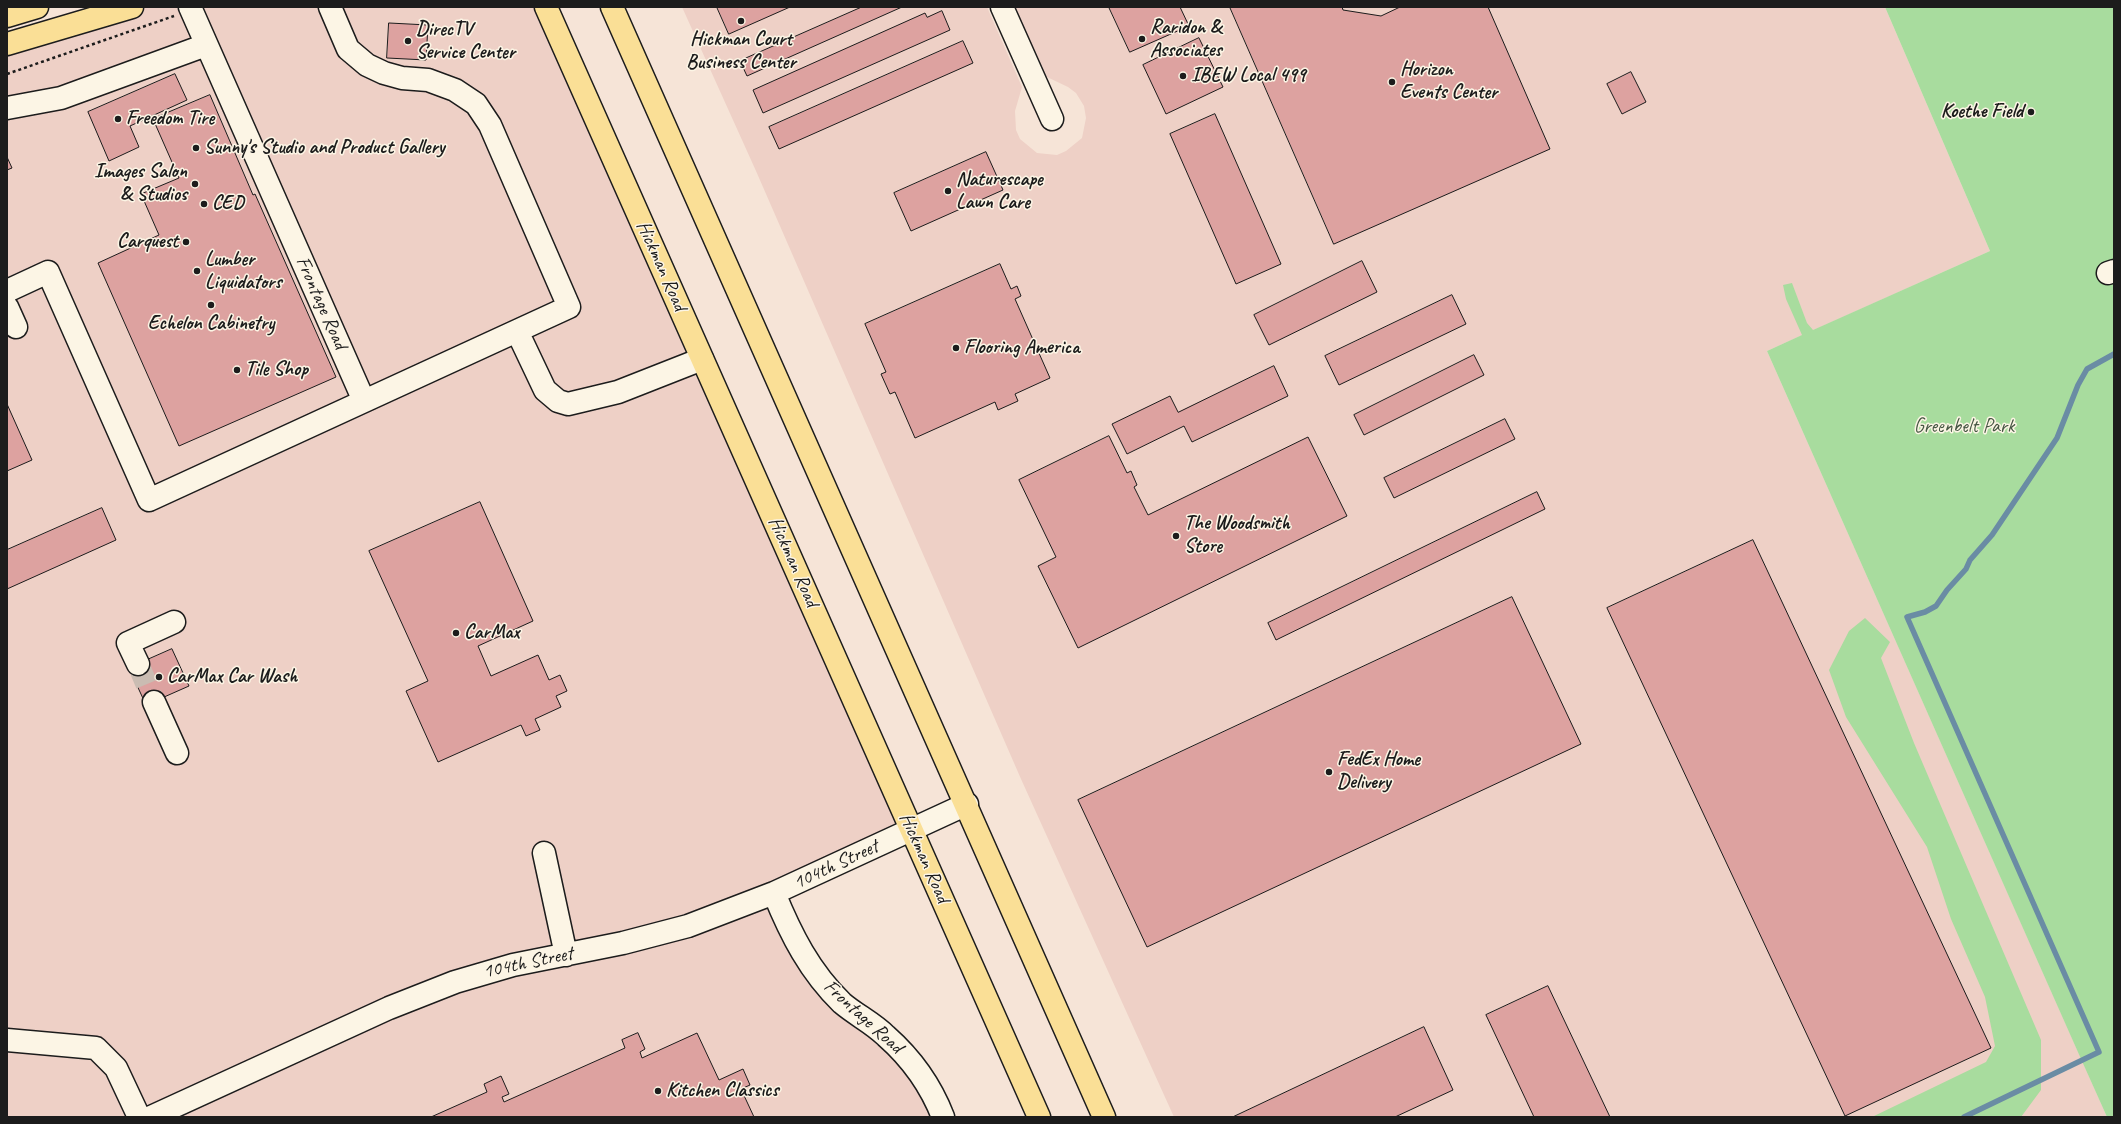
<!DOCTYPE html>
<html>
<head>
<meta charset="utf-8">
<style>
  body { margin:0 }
  #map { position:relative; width:2121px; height:1124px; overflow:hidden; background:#f6e4d7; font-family:Caveat,sans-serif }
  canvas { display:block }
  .frame { position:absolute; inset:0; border:8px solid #1c1c1c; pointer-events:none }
</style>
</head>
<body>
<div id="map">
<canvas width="2121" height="1124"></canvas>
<div class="frame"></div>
</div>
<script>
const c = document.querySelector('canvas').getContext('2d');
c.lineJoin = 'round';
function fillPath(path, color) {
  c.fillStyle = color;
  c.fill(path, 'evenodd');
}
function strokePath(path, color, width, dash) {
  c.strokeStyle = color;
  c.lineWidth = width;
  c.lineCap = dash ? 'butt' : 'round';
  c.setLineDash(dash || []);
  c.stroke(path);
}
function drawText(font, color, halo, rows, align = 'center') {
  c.font = font + ' Caveat,sans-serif';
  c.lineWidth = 3;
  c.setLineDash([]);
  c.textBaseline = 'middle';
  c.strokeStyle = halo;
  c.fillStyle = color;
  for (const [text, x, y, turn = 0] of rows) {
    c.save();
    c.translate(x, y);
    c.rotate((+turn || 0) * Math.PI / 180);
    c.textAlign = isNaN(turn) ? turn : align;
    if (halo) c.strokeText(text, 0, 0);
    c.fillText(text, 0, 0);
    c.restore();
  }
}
const built = new Path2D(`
  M132,7H546L912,829L775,893L789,930L886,1035L943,1117H7V44Z
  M682,7H987L1022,87L1015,111L1016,130L1020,139L1037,153L1057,155L1066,151L1082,138L1086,118L1084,106L1076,93L1068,87L1047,77L1043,72L1015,7H1885L1990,251L1767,351L2107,1117H1174L1021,779L756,171Z`);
const green = new Path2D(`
  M1885,7H2114V1117H2107L2081,1059L1767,351L1802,335L1786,299L1783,285L1792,283L1807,323L1813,330L1990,251Z
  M1865,618L1890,642L1881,658L1914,743L2041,1040V1090L2021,1117H1872L1986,1062L1995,1046L1985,997L1951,919L1927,847L1846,717L1829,670L1849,631Z`);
const stream = new Path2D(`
  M1964,1117L2099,1052L1907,617L1925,612L1936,606L1947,590L1966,569L1970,560L1992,535L2057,438L2078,385L2087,369L2114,354`);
const building = new Path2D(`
  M717,7H790L729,34Z
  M862,7H902L747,76L740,61Z
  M1109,7H1180L1189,26L1130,52Z
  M1230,7H1342L1343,10L1381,16L1400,7H1488L1550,149L1334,244Z
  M942,11L950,30L763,113L753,90L925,13L927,17Z
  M389,23L428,25L426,60L387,58Z
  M1199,38L1223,87L1166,114L1143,65Z
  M963,41L973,63L779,149L769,127Z
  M1631,72L1646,102L1622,114L1607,84Z
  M175,74L187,100L130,126L139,147L109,161L88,112Z
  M210,95L253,195L255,194L336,377L179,446L98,263L159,235L141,194L179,178L153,119Z
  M1215,114L1281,264L1236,284L1170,134Z
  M986,152L1003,190L911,231L894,193Z
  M7,157L12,168L7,170Z
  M1362,261L1377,292L1269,345L1254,315Z
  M1000,264L1011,289L1017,286L1021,296L1015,299L1050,378L1015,394L1018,401L998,410L995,402L915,438L895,392L890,394L881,374L886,372L865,324Z
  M1452,295L1466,324L1339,385L1325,356Z
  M1474,355L1484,375L1364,435L1354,415Z
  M1274,366L1288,396L1192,442L1184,426L1127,454L1112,424L1170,396L1178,412Z
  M7,404L32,460L7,471Z
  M1505,419L1515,439L1394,498L1384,478Z
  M1109,436L1127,473L1131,471L1137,485L1134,487L1148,515L1308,437L1347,516L1078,648L1038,566L1056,557L1019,480Z
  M1537,492L1545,509L1276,640L1268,623Z
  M480,502L533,621L478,646L491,676L538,655L549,680L560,675L567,691L556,696L561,707L535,719L540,730L526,736L521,725L438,762L406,691L428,681L369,551Z
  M102,508L116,540L7,589V550Z
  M1753,540L1991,1048L1845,1116L1607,608Z
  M1512,597L1581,744L1147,947L1078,800Z
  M172,649L189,686L146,705L129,668Z
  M1548,986L1610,1117H1534L1486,1015Z
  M1424,1027L1453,1090L1395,1117H1233Z
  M638,1033L645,1049L640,1052L642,1058L697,1033L719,1080L743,1069L750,1085L741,1089L754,1117H431L487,1092L484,1084L501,1076L509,1094L502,1097L504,1102L625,1048L622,1040Z`);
const minorTunnel = new Path2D(`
  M138,664L154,702`);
const path = new Path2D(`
  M7,74L174,16`);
const minor = new Path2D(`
  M190,7L364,401
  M1002,7L1052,119
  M7,108L61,98L206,45
  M2108,273L2114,271
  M7,291L48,272L149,500L569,307L490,125L476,104L455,90L428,80L402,78L384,73L367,65L348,49L330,7
  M7,307L16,327
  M517,331L545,390L558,401L568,404L618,392L702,359
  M138,664L128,643L174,622
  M154,702L177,753
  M544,853L566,955
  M774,893C791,935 810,972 842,1003C856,1015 873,1023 886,1036C911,1058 931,1086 943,1117
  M7,1040L96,1048L116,1068L139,1117
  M151,1117L389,1008L455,982L513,965L623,943L688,926L774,893L967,804`);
const major = new Path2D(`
  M546,7L1039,1117
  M612,7L1104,1117
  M7,16L37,7
  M7,44L132,7`);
const markers = [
  [741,21,4,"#1c1c1c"],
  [1142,39,4,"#1c1c1c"],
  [408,41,4,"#1c1c1c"],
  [1183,76,4,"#1c1c1c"],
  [1392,82,4,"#1c1c1c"],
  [2031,112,4,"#1c1c1c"],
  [118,119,4,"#1c1c1c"],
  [196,148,4,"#1c1c1c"],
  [195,184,4,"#1c1c1c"],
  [948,191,4,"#1c1c1c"],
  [204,204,4,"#1c1c1c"],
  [186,242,4,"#1c1c1c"],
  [197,271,4,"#1c1c1c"],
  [211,305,4,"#1c1c1c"],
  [956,348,4,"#1c1c1c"],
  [237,370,4,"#1c1c1c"],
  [1176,536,4,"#1c1c1c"],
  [456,633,4,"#1c1c1c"],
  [159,677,4,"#1c1c1c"],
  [1329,772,4,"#1c1c1c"],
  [658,1091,4,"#1c1c1c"]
];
const poiNames = [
  ["Raridon &",1150,28],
  ["Associates",1150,51],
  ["DirecTV",416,30],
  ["Service Center",416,53],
  ["Hickman Court",741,40,"center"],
  ["Business Center",741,63,"center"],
  ["Horizon",1400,70],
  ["Events Center",1400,93],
  ["IBEW Local 499",1191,76],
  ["Koethe Field",2023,112,"right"],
  ["Freedom Tire",126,119],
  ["Sunny's Studio and Product Gallery",204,148],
  ["Images Salon",187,172,"right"],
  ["& Studios",187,195,"right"],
  ["Naturescape",956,180],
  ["Lawn Care",956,203],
  ["CED",212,204],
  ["Carquest",178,242,"right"],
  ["Lumber",205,260],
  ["Liquidators",205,283],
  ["Echelon Cabinetry",211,324,"center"],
  ["Flooring America",964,348],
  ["Tile Shop",245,370],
  ["The Woodsmith",1184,524],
  ["Store",1184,547],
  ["CarMax",464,633],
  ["CarMax Car Wash",167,677],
  ["FedEx Home",1337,760],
  ["Delivery",1337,783],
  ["Kitchen Classics",666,1091]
];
const streetNames = [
  ["Hickman Road",661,266,66],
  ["Frontage Road",321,303,66],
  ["Hickman Road",793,562,66],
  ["Hickman Road",924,858,66],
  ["104th Street",836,865,-25],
  ["104th Street",528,963,-12],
  ["Frontage Road",863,1017,42]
];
const parkNames = [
  ["Greenbelt Park",1964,427]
];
fillPath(built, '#eed0c6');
fillPath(green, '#a8dc9e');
strokePath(stream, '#6a8ca4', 5.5);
fillPath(building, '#dda2a0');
strokePath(building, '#1c1c1c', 1);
strokePath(minorTunnel, '#cabcb2', 22, [22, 11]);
strokePath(minor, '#1c1c1c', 25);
strokePath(major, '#1c1c1c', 25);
strokePath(path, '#1c1c1c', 2.5, [3, 3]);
strokePath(minor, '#fcf5e5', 22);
strokePath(major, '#fadf96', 22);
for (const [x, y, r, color] of markers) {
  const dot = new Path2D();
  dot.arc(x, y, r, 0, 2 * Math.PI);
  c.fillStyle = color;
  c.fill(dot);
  strokePath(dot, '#fcf5e5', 1.5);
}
drawText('bold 20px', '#1c1c1c', '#fcf5e5', poiNames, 'left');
drawText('20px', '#1c1c1c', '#fcf5e5', streetNames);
drawText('20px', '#465643', '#fcf5e5', parkNames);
</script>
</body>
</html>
